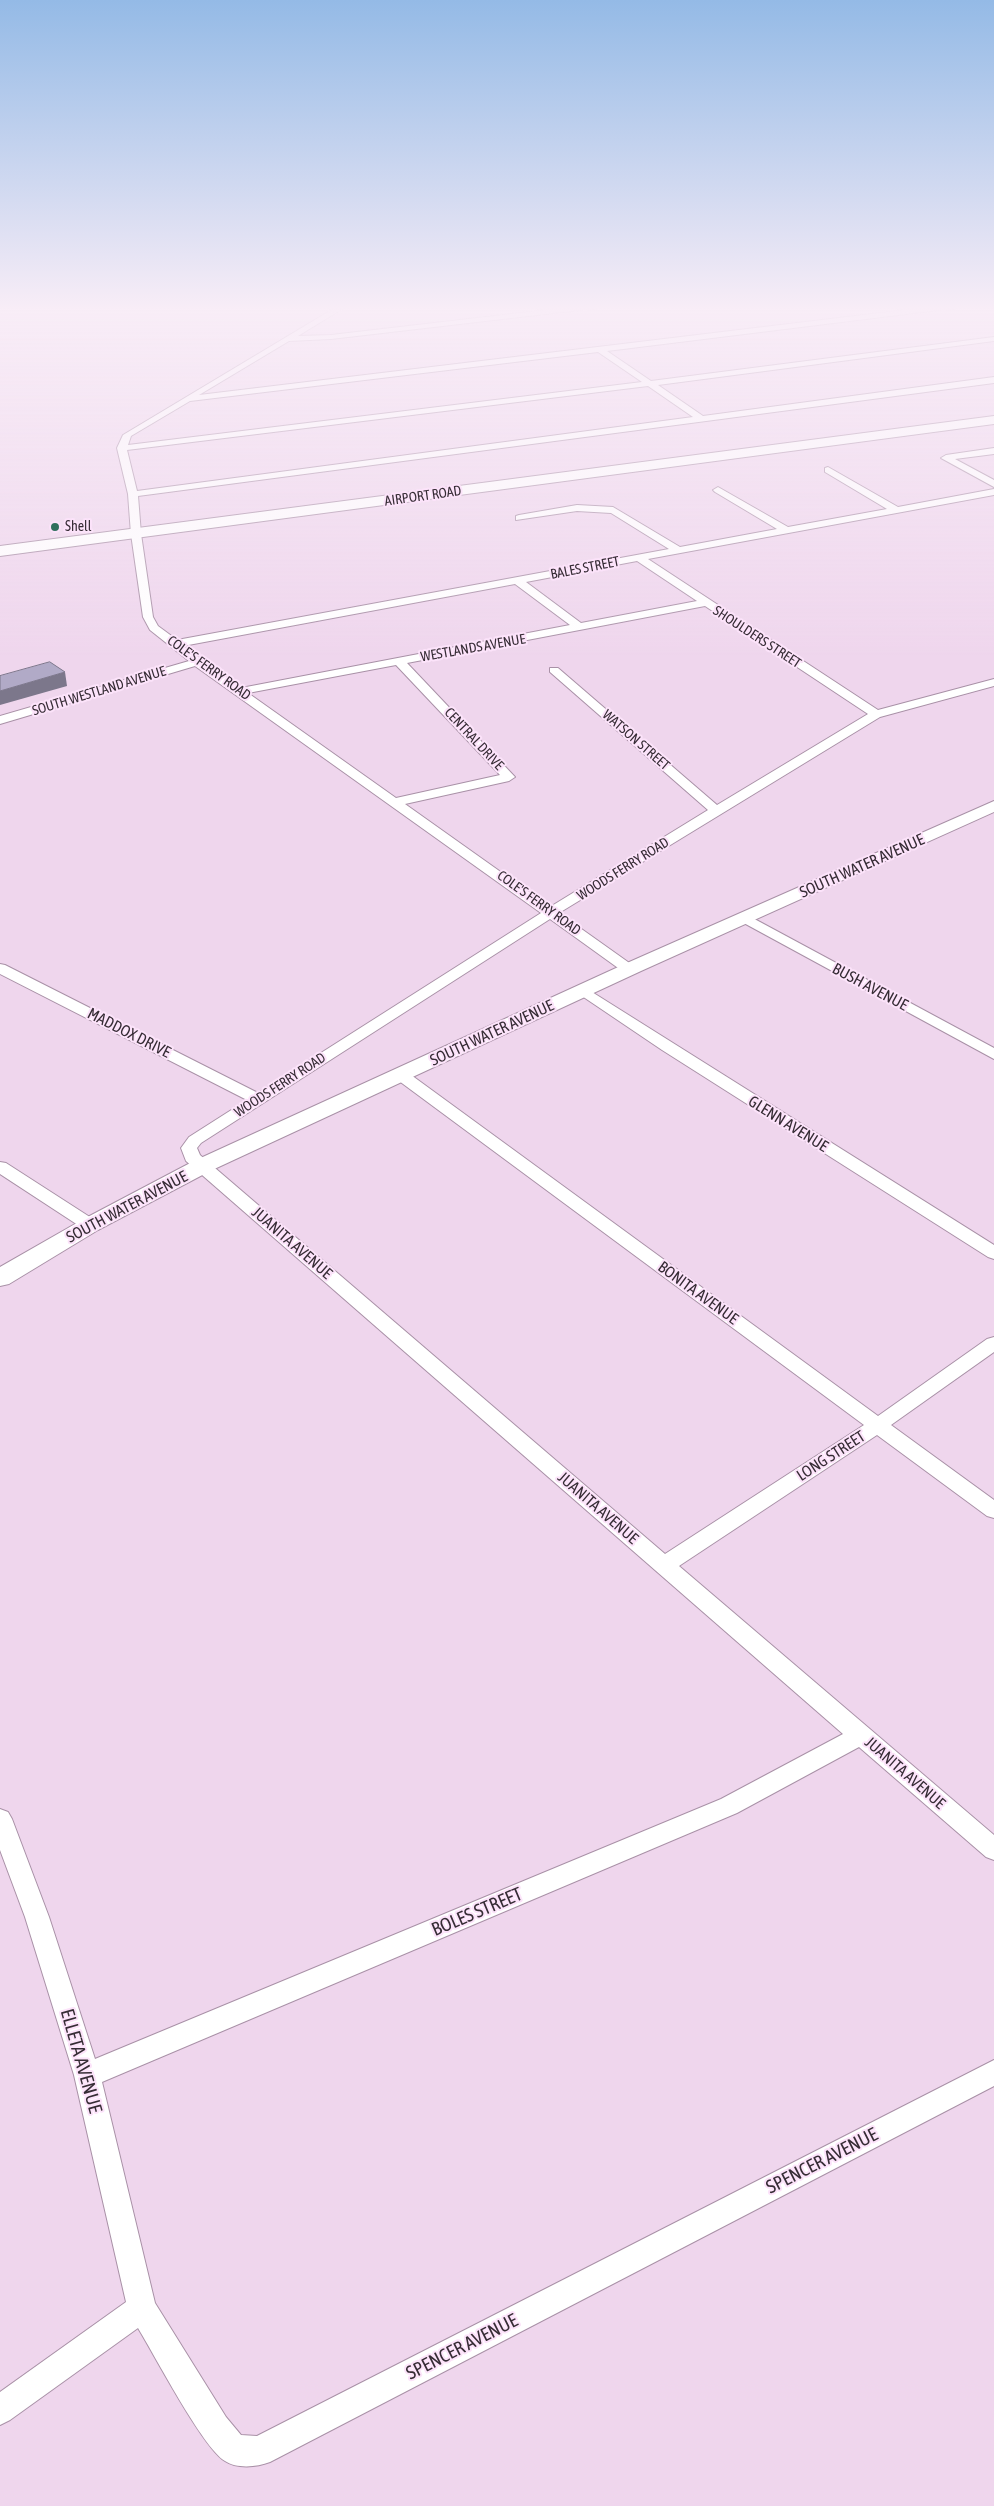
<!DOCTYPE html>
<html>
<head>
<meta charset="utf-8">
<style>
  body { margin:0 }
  canvas { display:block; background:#efd6ed }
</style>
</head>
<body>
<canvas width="994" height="2506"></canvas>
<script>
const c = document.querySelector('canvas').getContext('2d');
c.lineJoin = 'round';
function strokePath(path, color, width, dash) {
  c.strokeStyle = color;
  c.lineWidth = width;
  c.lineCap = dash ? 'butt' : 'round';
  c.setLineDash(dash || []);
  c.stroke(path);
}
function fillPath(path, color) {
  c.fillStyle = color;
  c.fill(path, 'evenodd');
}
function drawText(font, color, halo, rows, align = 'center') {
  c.font = font + ' "Asap Condensed",sans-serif';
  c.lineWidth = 4;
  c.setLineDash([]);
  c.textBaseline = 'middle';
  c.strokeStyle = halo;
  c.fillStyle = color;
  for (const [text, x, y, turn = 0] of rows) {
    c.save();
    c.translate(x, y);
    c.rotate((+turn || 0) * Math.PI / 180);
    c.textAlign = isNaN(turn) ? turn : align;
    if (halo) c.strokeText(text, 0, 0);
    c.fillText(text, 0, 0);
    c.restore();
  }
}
const minor = new Path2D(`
  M338,306H347L298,336L331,335L580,306H601L597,308L331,339L289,341L199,395L938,306H959L955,308L607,351L651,381L994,337V341L658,385L703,416L994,377V383L138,496L141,534L153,617L158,626L177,640L669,549L611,513L577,511L516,520V516L519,515L577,505L613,507L680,547L777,529L715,492L713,490L718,487L788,527L887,509L825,472V468L828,467L898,507L994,489V495L648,559L878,710L994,679V686L880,717L559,913L635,967L637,970L635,973H625L550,919L201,1143L197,1148L200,1155L208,1162L665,1554L864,1425L395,1078L393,1075L395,1072H407L878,1416L987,1339L994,1337V1352L891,1425L994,1500V1518L987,1516L877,1435L679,1566L994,1835V1860L986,1857L859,1747L737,1813L102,2082L155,2303L226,2417L241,2435L257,2436L994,2060V2086L270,2462C257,2467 237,2469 225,2461C203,2448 154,2354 138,2328L10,2420L0,2425V2392L126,2302L74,2075L25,1917L0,1850V1809L8,1812L12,1819L49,1917L95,2059L721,1799L843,1734L186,1161L181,1148L189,1137L247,1100L0,974V964L5,965L258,1093L541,913L195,666L0,724V716L189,661L150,630L143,617L131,534L128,494L117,448L123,435ZM598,352L642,382L128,445L131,436L190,401ZM648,386L693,417L137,491L127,450ZM637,561L697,601L581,623L526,582ZM515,584L570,625L241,688L183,646ZM705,606L868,714L717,805L558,668H550V672L708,810L550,907L405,804L509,781L515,777L407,663ZM396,665L500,775L396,798L248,693Z
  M994,448V454L955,459L994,480V487L941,458L946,455Z
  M747,915L994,1048V1059L742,922L740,919L742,916Z
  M584,987L994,1245V1259L988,1257L662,1050L579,994L577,991Z
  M0,1162L6,1163L96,1221L99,1225L96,1229H84L0,1174Z`);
const secondary = new Path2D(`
  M994,801V812L641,971L210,1171L98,1230L9,1284L0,1286V1267L82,1220L194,1161L627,963Z`);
const trunk = new Path2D(`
  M994,416V424L0,556V546Z`);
const shadedWall = new Path2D(`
  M65,672L67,686L0,705V691Z`);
const building = new Path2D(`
  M50,662L65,672L0,691V676Z`);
const markers = [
  [55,527,5,"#306f5d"]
];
const farStreetnames = [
  ["AIRPORT ROAD",423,496,-8],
  ["BALES STREET",585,568,-11],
  ["SHOULDERS STREET",757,637,33],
  ["WESTLANDS AVENUE",473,648,-10],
  ["COLE'S FERRY ROAD",209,668,36],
  ["SOUTH WESTLAND AVENUE",99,691,-17],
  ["CENTRAL DRIVE",474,739,47],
  ["WATSON STREET",636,740,41],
  ["WOODS FERRY ROAD",623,869,-32],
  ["COLE'S FERRY ROAD",539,903,36],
  ["WOODS FERRY ROAD",280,1085,-33]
];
const farPoinames = [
  ["Shell",65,527]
];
const streetNames = [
  ["SOUTH WATER AVENUE",862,866,-24],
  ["BUSH AVENUE",870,987,28],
  ["MADDOX DRIVE",129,1033,27],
  ["SOUTH WATER AVENUE",492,1033,-25],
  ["GLENN AVENUE",788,1124,32],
  ["SOUTH WATER AVENUE",127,1207,-28],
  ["JUANITA AVENUE",292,1243,41],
  ["BONITA AVENUE",698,1293,36],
  ["LONG STREET",831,1456,-33],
  ["JUANITA AVENUE",598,1508,41],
  ["JUANITA AVENUE",905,1773,41]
];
const nearStreetnames = [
  ["BOLES STREET",477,1912,-23],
  ["ELLETA AVENUE",81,2061,74],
  ["SPENCER AVENUE",822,2161,-27],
  ["SPENCER AVENUE",462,2347,-27]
];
strokePath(minor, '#a991a7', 2);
strokePath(secondary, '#a991a7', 2);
strokePath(trunk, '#a991a7', 2);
fillPath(minor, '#fff');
fillPath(secondary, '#fff');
fillPath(trunk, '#fff');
fillPath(shadedWall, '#7c778b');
fillPath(building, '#b1aac7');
strokePath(building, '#7c778b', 1);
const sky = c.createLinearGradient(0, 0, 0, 657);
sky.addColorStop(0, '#94bae6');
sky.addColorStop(0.47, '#f8edf7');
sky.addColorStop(1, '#f8edf700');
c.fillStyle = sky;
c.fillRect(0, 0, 994, 657);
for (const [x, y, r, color] of markers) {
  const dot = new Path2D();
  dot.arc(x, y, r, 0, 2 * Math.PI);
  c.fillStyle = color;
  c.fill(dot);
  strokePath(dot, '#fce3fa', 2);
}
drawText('14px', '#362c35', '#fce3fa', farStreetnames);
drawText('14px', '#362c35', '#fce3fa', farPoinames, 'left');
drawText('16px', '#362c35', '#fce3fa', streetNames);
drawText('19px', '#362c35', '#fce3fa', nearStreetnames);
</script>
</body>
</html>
